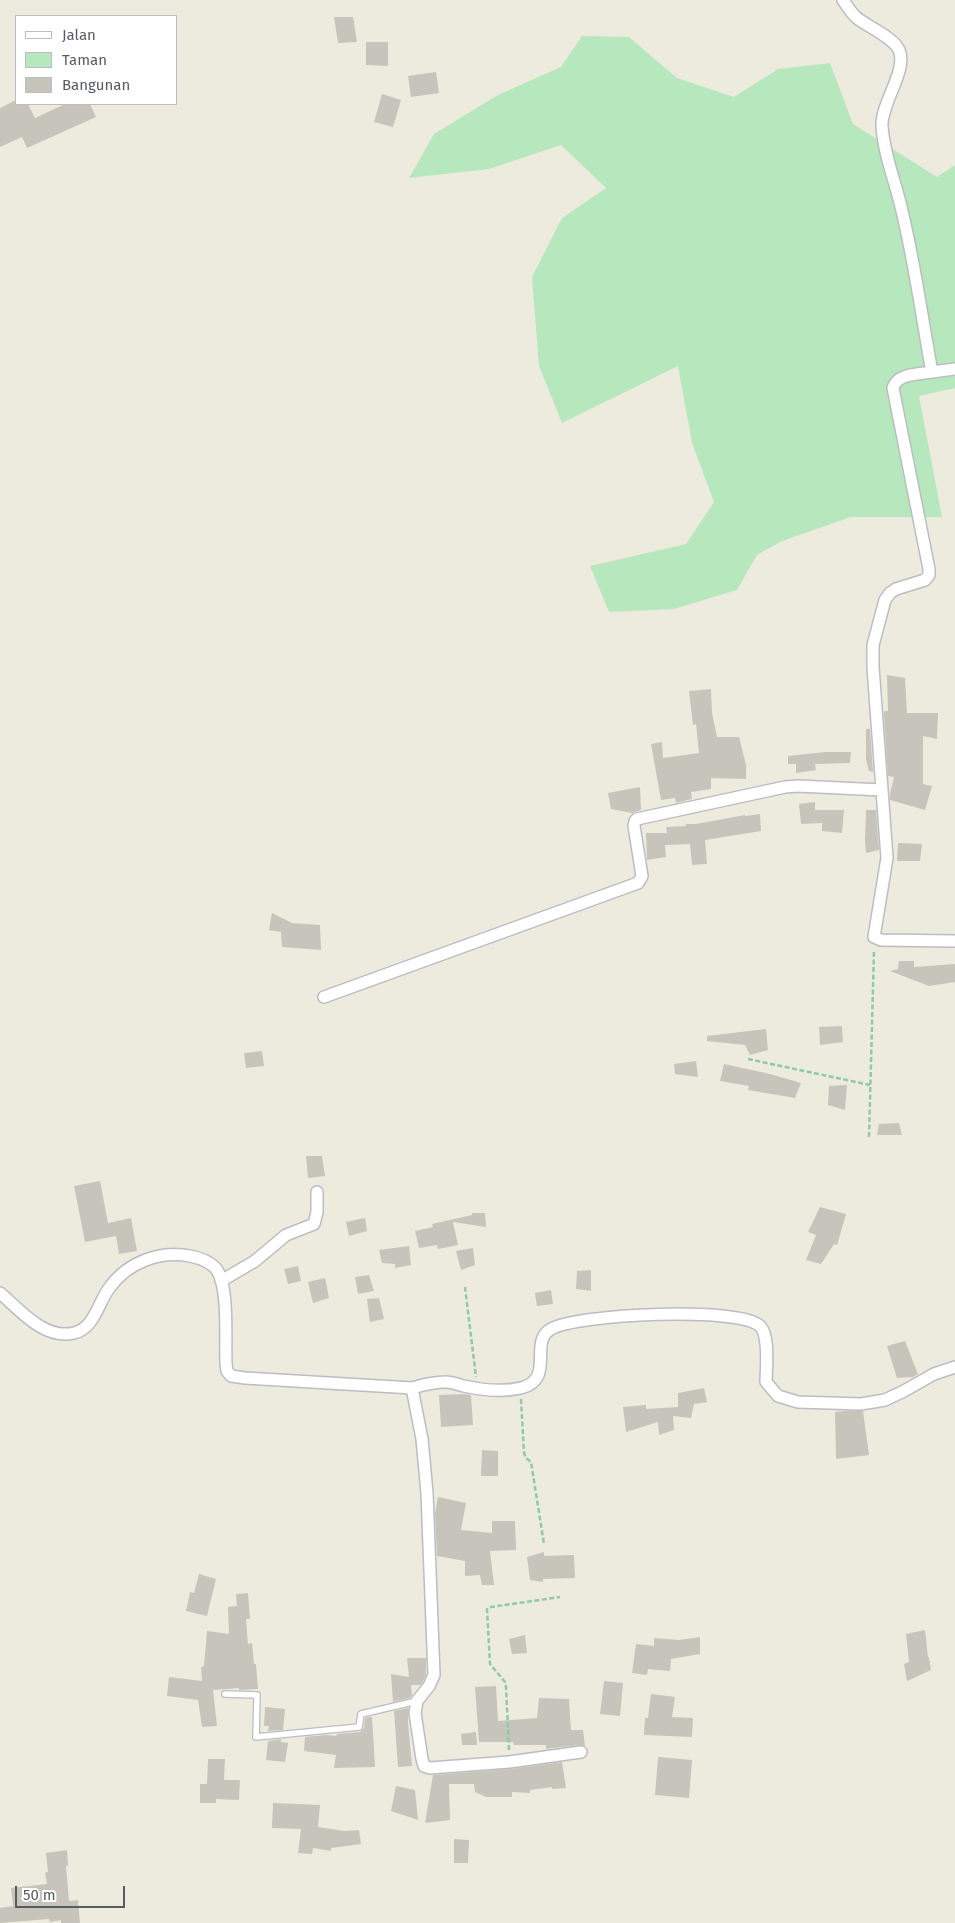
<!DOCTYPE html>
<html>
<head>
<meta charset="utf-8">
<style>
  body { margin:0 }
  #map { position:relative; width:955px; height:1923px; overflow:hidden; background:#edebde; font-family:"Fira Sans",sans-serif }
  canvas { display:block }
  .legend { position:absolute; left:15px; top:15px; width:162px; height:90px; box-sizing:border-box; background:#fff; border:1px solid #bcbdc0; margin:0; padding:6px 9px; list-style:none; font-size:15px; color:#575b61 }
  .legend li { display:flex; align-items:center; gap:10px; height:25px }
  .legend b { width:25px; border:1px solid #bcbdc0 }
  .scale { position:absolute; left:15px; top:1886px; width:110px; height:22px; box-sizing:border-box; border:2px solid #575b61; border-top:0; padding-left:6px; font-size:15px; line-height:18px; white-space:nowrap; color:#575b61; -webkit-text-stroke:4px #fff; paint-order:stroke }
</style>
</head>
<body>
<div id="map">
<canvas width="955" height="1923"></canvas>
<ul class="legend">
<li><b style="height:6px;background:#fff"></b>Jalan</li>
<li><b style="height:14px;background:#b7e8bd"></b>Taman</li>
<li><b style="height:14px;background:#c7c5bb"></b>Bangunan</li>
</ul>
<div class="scale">50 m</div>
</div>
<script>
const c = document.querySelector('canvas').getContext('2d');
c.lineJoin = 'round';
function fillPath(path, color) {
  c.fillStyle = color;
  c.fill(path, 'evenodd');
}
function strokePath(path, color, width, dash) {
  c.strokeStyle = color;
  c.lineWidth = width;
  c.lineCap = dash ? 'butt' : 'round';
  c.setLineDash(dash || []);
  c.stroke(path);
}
const green = new Path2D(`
  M582,36L629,37L677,78L734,97L778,69L830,63L853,124L937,177L955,165V388L919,396L942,517H851L782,541L757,555L737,590L674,609L609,612L590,566L686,544L714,502L692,443L678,366L562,423L539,366L532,277L562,218L606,188L561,145L489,169L409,178L434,134L498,95L561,67Z`);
const building = new Path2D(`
  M334,17H353L357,42L338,43Z
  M366,42H388V66L366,65Z
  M436,72L439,93L411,97L408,76Z
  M382,94L401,100L393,127L374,122Z
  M16,100V104H28L35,118L65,104H90L96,117L27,148L22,137L0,147V108Z
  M887,675L905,678L907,713H938L937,739L923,736V784L932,786L925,810L890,800V794L894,777L888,776L884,715V711H888Z
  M711,689L712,713L717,737H739L746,765V779L711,778V789L691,792L692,799L676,803L675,798L661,800L651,744L662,742L663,758L699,753L696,724L693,725L689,691Z
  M866,729H870L873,772L869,771L866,759Z
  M825,752H851L850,763L815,764L816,770L796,773V764H788V756Z
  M640,787L641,810L632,813L611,809L608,793Z
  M815,802V810H844L842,833L822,831V823L801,824L799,804Z
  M866,810H876L879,850L866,853L865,841Z
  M760,814L761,831L705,840L707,864L692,865L690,844L665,845L666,857L647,860L646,833H667L666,827L686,826V824H696L745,815V816Z
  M898,843L922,844L920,861H897Z
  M272,913L292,923L320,925L321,950L282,947L281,932L269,930Z
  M899,961H914V967L955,964V982L929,986L890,971L898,969Z
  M842,1026L843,1042L820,1045L819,1027Z
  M766,1029L768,1050L750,1055L745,1045L707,1041V1036Z
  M262,1051L264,1066L246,1068L244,1053Z
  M696,1061L698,1077L675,1074L674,1064Z
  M724,1064L770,1074L801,1083L795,1098L748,1090L749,1086L720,1081Z
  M847,1085L845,1110L828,1105L829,1086Z
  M899,1123L902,1135H877L879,1124Z
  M306,1156H322L325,1176L308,1178Z
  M100,1181L108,1223L131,1218L137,1251L119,1254L116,1236L85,1242L74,1186Z
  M820,1207L846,1214L837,1245L834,1244L821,1264L806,1260L816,1235L808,1232Z
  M472,1213H485L486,1227L453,1222L458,1245L438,1249L437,1245L419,1248L415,1231L433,1227L432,1224L472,1215Z
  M365,1218L367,1231L349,1236L346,1222Z
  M409,1246L411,1265L395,1268V1264L382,1263L379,1250Z
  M473,1248L475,1265L461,1270L456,1251Z
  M298,1266L301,1281L288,1284L284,1269Z
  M591,1270V1291L576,1289L577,1271Z
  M369,1275L374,1291L358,1294L355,1277Z
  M325,1278L329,1298L313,1303L308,1282Z
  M551,1290L553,1304L537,1306L535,1293Z
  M379,1298L384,1319L370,1322L367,1299Z
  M905,1341L918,1374L913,1377L897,1378L887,1346Z
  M704,1388L707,1402L694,1404L691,1418L673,1416L674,1430L659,1435L658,1422L626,1432L623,1407L646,1405V1409L678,1407V1393Z
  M465,1394L471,1395L473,1425L441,1427L439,1395Z
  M844,1411H863L869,1455L836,1459L835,1412Z
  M482,1450L498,1451V1476H481Z
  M438,1497L466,1503L461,1530L492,1533V1521H515L516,1550L490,1551L494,1585H482L480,1575L465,1576V1561L437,1556L435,1513Z
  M544,1552V1556L574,1555L575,1578L543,1579V1582L530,1580L527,1557Z
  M199,1574L216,1579L207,1616L186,1611L190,1592L194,1593Z
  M248,1593L250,1619H246L248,1644L252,1643L254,1664H256L258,1689L239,1690V1688L213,1690L217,1726L202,1727L198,1700L167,1696L169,1677L202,1681L201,1667L204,1666L207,1631L229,1634L228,1607L237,1606L236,1594Z
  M925,1630L928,1657H929L931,1670L907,1681L904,1664L909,1662L906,1634Z
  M525,1635L527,1653L512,1654L509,1639Z
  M700,1637V1654L671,1659L670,1671L648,1669L647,1675L632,1673L636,1644L654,1646V1638L679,1640Z
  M407,1658H426V1675L421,1685H411L412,1695L410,1698L393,1702L391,1674L409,1677Z
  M604,1681L623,1683L620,1716L600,1714Z
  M496,1686L498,1721L537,1718L539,1698L569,1699L571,1730H583L585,1746L580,1745L546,1749V1745H514L513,1742H479L475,1687Z
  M651,1694L675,1697L672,1717L693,1718L692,1737L644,1735L645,1718H648Z
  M265,1707L285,1709L283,1730L268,1731L269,1726H264Z
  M408,1708V1722L412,1766L398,1767L394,1711Z
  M369,1717H372L375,1767L334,1768L336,1755L304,1751L305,1737L326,1735L337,1736L336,1734L360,1732L364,1728L365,1718Z
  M476,1732L477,1745H462L461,1734Z
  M281,1739V1742L288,1743L285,1762L266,1760L268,1741Z
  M658,1757L692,1760L689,1798L655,1795Z
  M208,1759H225L224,1780H240L239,1800L216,1799V1803H200V1784H207Z
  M562,1762L566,1788L552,1789V1787L530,1790V1793L512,1792V1797H486L475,1792L474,1784H449L450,1820L425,1823L433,1775L510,1769Z
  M396,1786L415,1790L418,1820L391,1811Z
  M273,1803L320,1805L318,1827L345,1831L359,1830L361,1844L331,1848V1851L313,1848L312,1854L298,1853L301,1829L272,1828Z
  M454,1839L469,1840L468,1863H454Z
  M67,1850L68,1866H66L69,1901L78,1900L80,1923H61V1920L50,1922L49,1919L0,1923V1908L13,1906L11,1888L47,1884L45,1873L48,1872L46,1853Z`);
const path = new Path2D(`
  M748,1059L870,1085
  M869,1137L874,951
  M465,1287L476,1377
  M521,1399L524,1453L526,1458L531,1462L544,1544
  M509,1750L506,1687L505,1682L490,1664L487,1609L491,1607L560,1597`);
const service = new Path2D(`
  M225,1694L257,1695L256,1737L359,1727L361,1714L417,1701`);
const minor = new Path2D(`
  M843,0C847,6 851,13 857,18C868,27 893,37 899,50C908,70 881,103 882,126C884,156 896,183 902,211C915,264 922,319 932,372L955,369
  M882,790L873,667V645L885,600L890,593L896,589L925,580L929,575V569L893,388C897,373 920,374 932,372
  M324,997L638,883L642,876L634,826L635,821L637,819L785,787L798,786L882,790L887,858L874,937L881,940L955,941
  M221,1281L255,1261L286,1235L314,1224L317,1212V1192
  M0,1293C20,1310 44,1340 74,1333C95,1328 98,1302 110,1287C128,1262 161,1250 190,1256C200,1258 211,1262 217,1270C229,1289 225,1340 226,1364L227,1371L231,1376L245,1378L412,1388
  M581,1752L509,1762L430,1768L424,1766L422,1759L415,1713L417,1701L429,1686L434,1675L427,1493L422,1439L412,1388C422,1385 435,1382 446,1382C452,1382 459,1385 464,1386C482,1390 504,1392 521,1388C556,1379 528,1342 551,1329C577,1314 739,1306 760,1326C770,1336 766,1369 766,1382L778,1396L798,1402L861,1404L885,1400L904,1391L934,1374L955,1367`);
fillPath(green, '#b7e8bd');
fillPath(building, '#c7c5bb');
strokePath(service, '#bbbdc4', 8);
strokePath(minor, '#bbbdc4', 14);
strokePath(path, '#90c9a7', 2.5, [5, 2.5]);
strokePath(service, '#fff', 5.5);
strokePath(minor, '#fff', 11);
</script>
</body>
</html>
